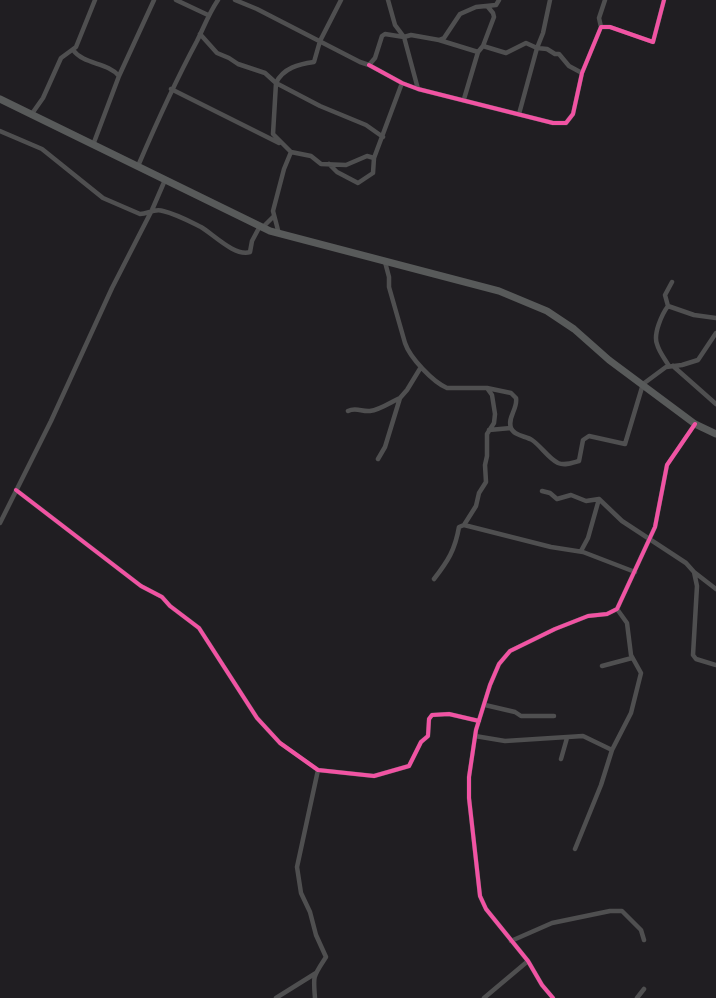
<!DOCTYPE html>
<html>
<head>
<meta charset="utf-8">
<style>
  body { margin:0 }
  canvas { display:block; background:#201e22 }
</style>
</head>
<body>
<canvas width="716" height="998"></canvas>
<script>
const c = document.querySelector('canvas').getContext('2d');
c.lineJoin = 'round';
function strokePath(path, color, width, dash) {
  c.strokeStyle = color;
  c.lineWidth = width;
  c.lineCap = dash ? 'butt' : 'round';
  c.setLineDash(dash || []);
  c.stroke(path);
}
const street = new Path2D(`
  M176,0L208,15
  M235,0L257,9L360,62L369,65L375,58L382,36L385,34L404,37L411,35L439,40L444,38L460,14L476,7L496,5L499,0
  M341,0L320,41L314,62C299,64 283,68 276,83L273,134L291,152L311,156L321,164L346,165L367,156L374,158
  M388,0L395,25L404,37L418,89
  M488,7L493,13L494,17L483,46L506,53L526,43L537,48L547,49L555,54H559L569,66L582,73
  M601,27L599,18L605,0
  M200,34L217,53L229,58L238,64L265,73L276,83L320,106L366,125L383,137
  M439,40L478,52
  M73,50C84,65 107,62 119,76
  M369,65L402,83L418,89L553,123H566L573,114L582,73L601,27H610L653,42L664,0
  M171,89L279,143
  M464,99L478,52L483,46
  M519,114L537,48L543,33L550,0
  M31,115L43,98L61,58L76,47L95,0
  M0,131L42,149L103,198L140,214C148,214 154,208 163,211C176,214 189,221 201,227C213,234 235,257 250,252L252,241L260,226
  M93,145L119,76L154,0
  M329,164L337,172L358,183L373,173L374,158L402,83
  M138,166C156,124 175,82 197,41C204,27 209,13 218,0
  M262,228L273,217
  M279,234L273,211L284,169L291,152
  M385,262L389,277V287L405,343C410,358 433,382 447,388H487L492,395L495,414L494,423L487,434V456L485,465L486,482L479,493L476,506L464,525
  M668,306C662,314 653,334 657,344C659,352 665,359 669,366
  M668,306L694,315L716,318
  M668,306L665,295L672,282
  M673,366L716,404
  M487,388L511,393L516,398C518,409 507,417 511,428C514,436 526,436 532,440C541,446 548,458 558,463C565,466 572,463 579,461L583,440L589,436L625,444L643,384L666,367L682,365L698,360L716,333
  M348,411C356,407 362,412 370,411C380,410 391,402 400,398
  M489,430L511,428
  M378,459L385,447L400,398L407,390L421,367
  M16,490L141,586L162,597L170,606L199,628L257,718L280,743L318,770L374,776L409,766L421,742L428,736L429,719L432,715L449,714L479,721
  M542,491L550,493L557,499L571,495L586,501L599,499
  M0,523L51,421L112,288L152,210L165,180
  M581,551L588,538L599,499L622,521L686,563L694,572L697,586L693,655L696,659L716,665
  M694,572L716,589
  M434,579C448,561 455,550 459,527L464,525L551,547L583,552L635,572
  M602,666L632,658
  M485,705L515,712L521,716H554
  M475,736L505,741L583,736L612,750
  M561,759L567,738
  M575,849L601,785L612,750L631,713L641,673L631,655L627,623L617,609
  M511,941L552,923L610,911H622L641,930L644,940
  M276,998L316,973
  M315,998C313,975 313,977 326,957L316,935L310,912L301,893L297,867L318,770
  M484,998L528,961
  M553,998L542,985L528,961L486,909L480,896L469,798V777L476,730L490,685L499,664L510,651L555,629L588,616L607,614L617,609L655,527L667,465L695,424
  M637,998L644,989`);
const primary = new Path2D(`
  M0,99L270,231L499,291L547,311L574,329L609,360L695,424L716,434`);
const cycleway = new Path2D(`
  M369,65L402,83L418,89L553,123H566L573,114L582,73L601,27H610L653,42L664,0
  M16,490L141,586L162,597L170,606L199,628L257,718L280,743L318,770L374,776L409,766L421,742L428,736L429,719L432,715L449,714L479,721
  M553,998L542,985L528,961L486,909L480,896L469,798V777L476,730L490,685L499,664L510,651L555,629L588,616L607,614L617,609L655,527L667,465L695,424`);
strokePath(street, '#4f4f50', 4.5);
strokePath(primary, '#585a5a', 7);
strokePath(cycleway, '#f153a3', 4);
</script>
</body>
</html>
